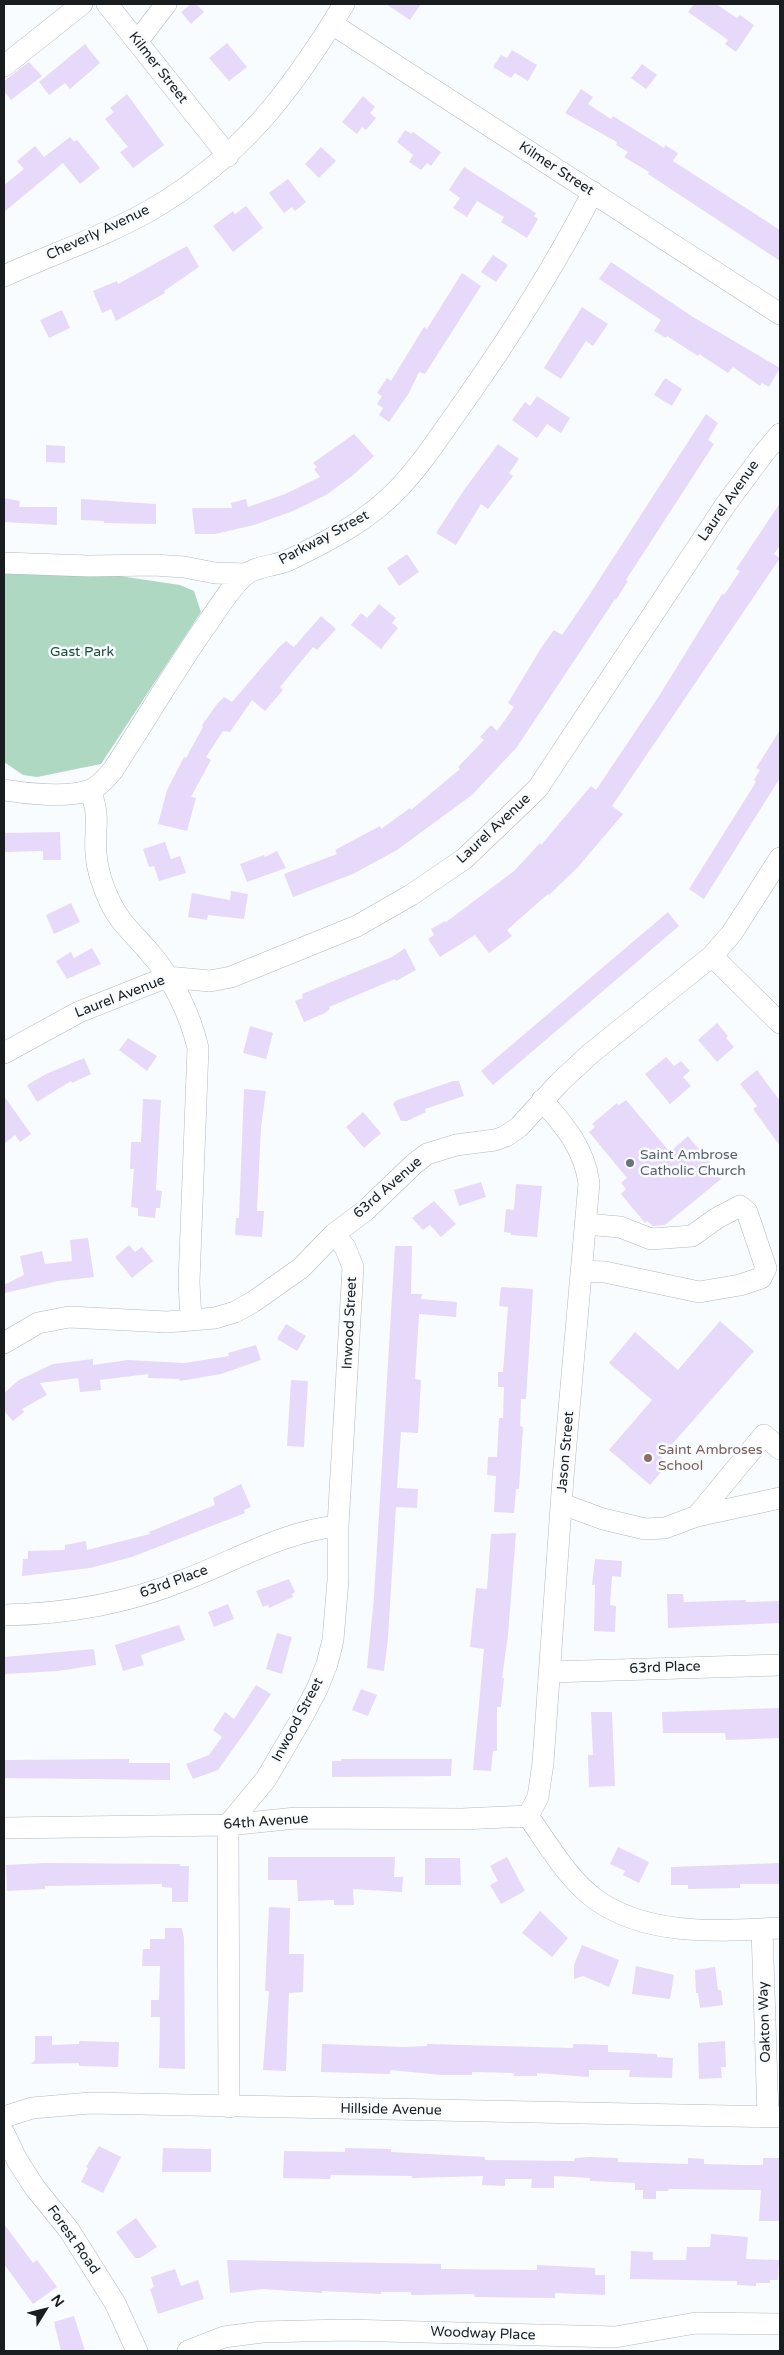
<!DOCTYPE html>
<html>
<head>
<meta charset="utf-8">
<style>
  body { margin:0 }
  #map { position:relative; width:784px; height:2355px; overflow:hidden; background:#f8fcff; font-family:"Varela Round",sans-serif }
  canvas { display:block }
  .frame { position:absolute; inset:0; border:5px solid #191d1f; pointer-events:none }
  .north { position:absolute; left:20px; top:2285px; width:50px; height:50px; -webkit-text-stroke:4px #f8fcff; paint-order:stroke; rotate:54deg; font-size:14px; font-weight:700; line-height:20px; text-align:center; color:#191d1f }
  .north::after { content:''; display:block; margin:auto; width:18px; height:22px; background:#191d1f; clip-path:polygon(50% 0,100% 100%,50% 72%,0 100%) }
</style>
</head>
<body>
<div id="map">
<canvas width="784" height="2355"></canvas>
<div class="frame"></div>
<div class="north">N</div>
</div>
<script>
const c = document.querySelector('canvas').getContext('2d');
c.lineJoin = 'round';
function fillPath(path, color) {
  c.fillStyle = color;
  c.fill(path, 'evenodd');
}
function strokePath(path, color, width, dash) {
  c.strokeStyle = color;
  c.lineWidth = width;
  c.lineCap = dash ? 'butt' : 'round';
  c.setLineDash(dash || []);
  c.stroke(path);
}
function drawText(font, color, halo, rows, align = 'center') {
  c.font = font + ' "Varela Round",sans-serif';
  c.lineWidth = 5;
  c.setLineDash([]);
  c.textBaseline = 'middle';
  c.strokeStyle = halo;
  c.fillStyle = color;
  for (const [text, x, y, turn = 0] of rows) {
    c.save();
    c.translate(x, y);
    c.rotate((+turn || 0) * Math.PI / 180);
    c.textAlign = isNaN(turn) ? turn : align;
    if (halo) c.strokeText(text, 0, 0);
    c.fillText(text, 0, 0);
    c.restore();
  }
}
const green = new Path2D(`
  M4,570L106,574L180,585L194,591L201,612L101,764L37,777L23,775L4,762Z`);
const building = new Path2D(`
  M191,4H196L204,12L191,24L181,12Z
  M386,4H421L410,20Z
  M694,4H716L737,18L740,15L754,25L736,52L725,44L728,40L688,12Z
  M227,43L247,67L229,81L209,58Z
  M85,44L100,63L70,89L65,83L49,95L39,82Z
  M512,50L537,65L528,81L515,73L511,78L493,67L501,55L507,58Z
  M29,62L42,76L11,100L4,91V81Z
  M642,64L657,75L646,89L631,78Z
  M581,89L593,97L588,104L611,119L613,116L664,148L665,145L678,153L673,161L780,230V261L648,174L649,172L624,157L628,152L616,145L617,142L565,113Z
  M127,94L164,145L133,168L120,152L128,147L105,119L114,112L110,108Z
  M363,96L375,107L370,113L376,118L366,130L362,127L357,134L342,122Z
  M405,130L411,134L413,132L441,152L431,166L427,163L421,170L409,162L413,155L397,142Z
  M70,137L74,142L77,140L100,168L80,184L63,163L4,212V185L24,169L17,161L35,146L44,157Z
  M321,147L336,161L319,178L305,164Z
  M464,167L536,213L534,216L538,219L527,238L501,222L504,217L477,201L467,217L453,208L460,198L449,190Z
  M288,179L306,202L295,211L292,207L284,213L269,193Z
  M246,206L263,228L233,252L213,226L233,211L235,214Z
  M187,246L199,267L164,291L165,293L116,321L111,309L102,313L93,291L117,281L118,284Z
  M493,255L508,265L496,282L481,272Z
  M611,262L693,317L780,368L769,387L762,383L760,386L733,367L728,373L699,354L698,356L667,336L666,338L654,331L661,320L599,279Z
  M462,273L481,286L425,374L419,372L409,393L389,422L379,415L383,408L377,404L382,396L377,393L387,378L391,381L424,327L427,329Z
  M582,307L608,324L593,346L586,341L561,379L544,368Z
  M62,310L70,328L49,338L40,320Z
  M665,378L682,389L672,406L654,395Z
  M537,396L570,418L561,433L547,424L537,438L512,420L525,402L530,406Z
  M706,414L718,423L708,440L714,444L626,580L628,581L616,600L615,599L517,747L472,795L397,850L353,874L293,897L284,874L337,854L335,850L380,826L381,829L410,808L411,810L460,769L458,767L484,740L480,737L491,725L497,731L514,707L508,703L541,648L554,630L562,635L586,600Z
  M354,434L374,456L352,476L326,495L293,511L254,525L215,534H195L192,508H232L231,503L246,499L248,507L285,494L320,477L314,469L317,467L313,463Z
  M498,444L519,459L509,473L513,476L488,509L481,504L456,545L436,533L464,490Z
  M46,445L65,446V463L46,462Z
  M4,498L20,501L19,507H57V525L4,522Z
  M81,499L156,504V524L104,523V521L81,520Z
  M780,503V545L774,554L780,558L612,806L623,814L578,867L549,895L548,894L507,930L512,936L489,953L475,935L440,957L428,939L434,935L431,929L445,921L446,922L514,871L540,843L541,845L591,786L596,790L659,696L722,594L724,595L740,571L736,569Z
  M407,554L419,572L399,586L387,568Z
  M379,604L396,618L392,623L398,628L381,649L351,625L361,613L367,618Z
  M321,616L336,629L317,650L313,647L280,687L283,690L265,711L252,700L230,732L223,731L206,757L211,760L191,797L196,798L187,831L158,824L167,790L184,757L186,758L203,727L202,725L217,704L224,697L232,702L280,646L286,641L294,647Z
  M780,730V778L704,899L689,889L756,782L754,780L760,770L756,768Z
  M60,832L61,860H43V851L4,852V833Z
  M165,842L171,859L180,856L186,873L159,881L154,866L149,867L143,849Z
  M277,851L286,868L247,882L240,864L264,855L265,857Z
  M231,891L248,894L244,919L208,915L207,920L188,917L192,893L230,900Z
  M71,903L80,922L54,934L46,915Z
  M668,912L679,926L493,1085L481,1071Z
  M92,948L101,964L67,979L56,961L71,952L74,958Z
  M405,948L416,970L396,981L395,979L329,1007L330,1009L325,1013L304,1022L295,1001L303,998L302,994L392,957Z
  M717,1023L728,1036L726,1038L734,1047L717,1062L698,1040Z
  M250,1026L273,1033L266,1059L243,1053Z
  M128,1038L157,1056L147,1071L119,1050Z
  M666,1057L674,1066L681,1061L690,1071L683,1077L691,1086L670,1104L645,1074Z
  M84,1058L91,1074L72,1083L71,1081L37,1102L27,1085L46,1074Z
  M757,1070L780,1101V1146L753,1109L757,1106L740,1084Z
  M453,1081H459L464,1096L425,1109L426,1112L407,1121H401L393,1104L395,1101Z
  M244,1089L266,1091L261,1127L257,1211H264L262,1237L235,1235L236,1218H239Z
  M4,1096L31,1134L20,1142L15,1135L4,1144Z
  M143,1099L161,1100L156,1190L162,1191L160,1208H156L155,1218L138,1216V1208L131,1207L134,1169H130L131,1142H141Z
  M626,1100L670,1152L688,1136L712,1165L710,1167L721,1179L665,1225L653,1226L647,1221L645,1223L621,1194L626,1189L621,1183L627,1178L589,1132L595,1127L592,1124L617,1103L619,1105Z
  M363,1112L381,1133L364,1148L346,1127Z
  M481,1182L486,1197L459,1206L454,1190Z
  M516,1184L542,1186L537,1237L511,1235V1233L504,1232L506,1209L514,1210Z
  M434,1201L456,1224L441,1237L430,1225L423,1230L412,1218Z
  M88,1238L94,1277L58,1281L4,1293V1285L24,1275L20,1256L42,1251L45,1264L72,1261L70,1240Z
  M129,1245L135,1252L142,1247L153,1261L132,1278L115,1257Z
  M395,1246H412L411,1294H422L421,1299L457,1302L456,1317L419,1314L415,1379L421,1380L418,1433L401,1432L397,1488L418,1489L417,1508L396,1507L388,1638L384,1671L367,1668L374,1597Z
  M501,1287L533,1289L526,1399H521L520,1426L523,1427L519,1489H516L514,1513L494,1512L496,1476L487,1475L488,1457H497L499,1418H503L504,1387H498V1372H503L508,1307L499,1306Z
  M720,1321L754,1351L661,1457L669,1463L650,1485L609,1450L652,1400L609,1363L635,1332L678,1370Z
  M286,1324L306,1336L297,1351L277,1339Z
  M256,1345L261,1360L221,1374L180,1381L179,1379L148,1378V1374L100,1380L101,1390L80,1392L78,1378L40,1383L47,1395L22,1409L24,1412L13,1421L4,1411V1393L19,1380L53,1364L93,1359V1365L128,1360L184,1363L229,1356L228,1353Z
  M291,1380L308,1381L304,1447L287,1446Z
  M241,1484L251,1507L244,1510L245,1513L132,1557L90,1568L22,1576L23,1559H28V1551L65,1550V1545L86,1541L87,1550L150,1534L149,1532L215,1505L213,1498Z
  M516,1533L508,1635L502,1678H504L501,1707H497V1751H493L491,1771L473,1770L484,1649L470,1647L476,1588L487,1589L491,1534Z
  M595,1559L622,1561L621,1577L612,1576L610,1605L616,1606L615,1632L594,1631L595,1585H592Z
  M289,1579L295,1592L292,1594L293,1597L269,1608L268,1605L263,1607L256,1591Z
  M667,1594H683L684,1602L746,1600V1602L780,1601V1623L668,1628Z
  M228,1604L234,1619L214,1627L208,1612Z
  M179,1625L185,1640L141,1655L144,1665L123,1671L115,1645Z
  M277,1633L292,1637L282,1674L266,1669Z
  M94,1649L96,1665L58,1671L4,1674V1657Z
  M256,1685L271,1694L248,1728L218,1770L193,1779L186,1764L209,1755L222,1737L213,1730L225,1712L234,1719Z
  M361,1689L377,1695L368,1716L352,1710Z
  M780,1708V1738L726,1740L725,1733H663L662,1712Z
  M591,1712H612L615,1786L589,1787L588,1755H593Z
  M129,1759V1763H170V1780L4,1778V1760Z
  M341,1759H452L451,1776L332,1777V1761H341Z
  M618,1847L649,1862L639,1883L623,1875L625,1871L610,1864Z
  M268,1857H395L394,1877H403L402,1892L353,1889L354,1905H334V1900L298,1901L297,1880H268Z
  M507,1857L525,1891L501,1904L490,1885L498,1881L490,1866Z
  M425,1858H460L461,1885H425Z
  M44,1863L180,1864V1866H189L188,1902H172V1888L162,1887V1884L45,1886V1889L7,1891L6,1865Z
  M780,1863V1884H740V1888L688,1889V1885H671V1867Z
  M269,1907L290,1908L289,1954H304L303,1992L289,1993L286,2071L263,2070L269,1991H265Z
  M540,1911L568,1938L552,1957L522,1933Z
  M165,1928H182L184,1938L185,2069L159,2068L160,2017H151V2000H159L160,1966H142L143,1949H150V1939H165Z
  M582,1945L619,1960L609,1987L583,1976L574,1979V1965Z
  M636,1966L674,1975L670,1999L632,1994Z
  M715,1967L718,1990H721L723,2005L700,2008L698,1993H696L695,1970Z
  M35,2036H52V2045L79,2044V2041L119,2042L118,2067L79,2066V2063L31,2064L35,2060Z
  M725,2041L726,2067H721L722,2078L699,2079L698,2043Z
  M322,2044L404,2047L427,2046V2044L573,2048V2044L608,2045V2052L657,2054V2057L673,2058L672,2078L629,2077L630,2070H589V2077L537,2073V2076H514V2073L472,2072V2075H442L390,2070V2074L321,2072Z
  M99,2146L121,2157L103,2193L81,2182L88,2168L86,2167Z
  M163,2148L211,2149V2172H162Z
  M345,2148L391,2149V2152L485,2157V2160L574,2161L575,2158L590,2157L618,2158V2162L688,2164V2158L704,2159V2164L744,2165H763V2158H779V2221H759L761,2190L669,2189L668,2191H656V2199H643V2190H635V2183L590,2181V2178L554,2176V2188H531L532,2179H505V2186L482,2185L483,2176L412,2178V2176L331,2175L330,2179L283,2178L284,2151L345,2152Z
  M136,2218L157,2247L140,2258H135L116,2232Z
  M4,2224L33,2263L37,2260L57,2287L33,2304L4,2264Z
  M711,2234L748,2237L746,2259L779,2260L778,2280H770V2283H756V2286L737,2285V2281L630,2279L631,2251L653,2252V2260H686L687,2247H710Z
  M227,2260L441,2264V2269L537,2270V2265L595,2268V2275H605V2295L555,2293V2298L475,2297L474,2294L411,2295V2292H381V2294L322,2291V2293L263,2289L230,2293Z
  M175,2269L181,2286L198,2280L204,2299L158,2314L150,2289L154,2287L151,2277Z
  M74,2316L85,2351H61L54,2322Z`);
const minor = new Path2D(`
  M107,4L228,156
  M332,24L780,314
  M137,42L166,4
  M4,66L82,4
  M4,276C52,254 103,237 149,211C241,158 290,93 344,4
  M4,563L89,566L154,565L184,567L215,573L246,574
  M4,790C27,794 68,798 90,790C99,787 107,777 113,770C145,721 174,671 207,624C219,607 230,588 245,575C256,566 276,566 289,560C328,541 368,521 398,489C421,465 440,436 459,409C508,340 554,268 593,192
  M90,790C101,819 94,826 96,854C97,870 103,887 110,902C119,922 136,936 150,953C173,979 190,1014 198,1048L189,1282L191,1320
  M712,956L780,1023
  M4,1053L79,1012L167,977L210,981L231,977L357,926L411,895L464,859L505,820L538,788L726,504L764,453L780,434
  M581,1271L605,1272L699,1292L740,1285L761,1278L766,1268L747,1212L740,1206L717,1218L692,1236L651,1239L620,1227L585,1224
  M4,1343L38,1323L69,1317L167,1322L215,1318L235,1312L253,1302L301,1268L334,1234L366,1210L414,1164L427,1154L456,1145L495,1140L506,1136L519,1127L559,1083L590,1054L712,956L732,933L780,858
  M562,1504L603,1519L645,1529L665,1528L697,1516L780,1498
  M697,1516L764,1435L780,1449
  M4,1615C66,1614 129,1603 187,1579C236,1560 285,1531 338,1526
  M550,1672L780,1665
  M528,1816L538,1797L543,1763L563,1478L589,1183C584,1148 565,1126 542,1100
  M528,1816C548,1844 567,1878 595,1899C648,1937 719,1931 780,1928
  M4,1828L228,1825L296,1818L462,1819L528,1816
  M762,1929L768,2116
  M229,2107L228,1825L266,1779L300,1721L317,1689L327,1664L333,1640L338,1580V1526L353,1267L345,1247L334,1234
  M4,2117L32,2108L90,2103L780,2117
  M4,2133L17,2160L35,2188L69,2230L115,2303L137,2351
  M188,2351L224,2337L262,2332L345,2330L615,2337L696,2323L780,2324`);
const markers = [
  [630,1163,5,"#6b7280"],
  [648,1458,5,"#8d6e63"]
];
const streetNames = [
  ["Kilmer Street",158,68,52],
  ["Kilmer Street",556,169,33],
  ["Cheverly Avenue",98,233,-25],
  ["Laurel Avenue",729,501,-55],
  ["Parkway Street",324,538,-28],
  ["Laurel Avenue",494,829,-43],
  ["Laurel Avenue",120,997,-21],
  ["63rd Avenue",388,1188,-41],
  ["Inwood Street",350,1323,-87],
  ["Jason Street",566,1452,-85],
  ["63rd Place",174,1582,-20],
  ["63rd Place",665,1668,-2],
  ["Inwood Street",298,1720,-62],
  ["64th Avenue",266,1822,-4],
  ["Oakton Way",765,2022,-92],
  ["Hillside Avenue",391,2110,1],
  ["Forest Road",73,2240,55],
  ["Woodway Place",483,2334,2]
];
const parkNames = [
  ["Gast Park",82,652]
];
const worshipNames = [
  ["Saint Ambrose",640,1155],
  ["Catholic Church",640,1171]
];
const educationNames = [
  ["Saint Ambroses",658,1450],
  ["School",658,1466]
];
fillPath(green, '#aed8c1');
fillPath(building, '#e7d9fa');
strokePath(minor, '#b1b9c1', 22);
strokePath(minor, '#fff', 21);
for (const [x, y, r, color] of markers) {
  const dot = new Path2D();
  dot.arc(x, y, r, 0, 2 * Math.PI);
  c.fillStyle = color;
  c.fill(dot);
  strokePath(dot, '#f8fcff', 2);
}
drawText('14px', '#191d1f', '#f8fcff', streetNames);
drawText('14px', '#1d4c37', '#f8fcff', parkNames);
drawText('14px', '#5b616d', '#f8fcff', worshipNames, 'left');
drawText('14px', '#785e54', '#f8fcff', educationNames, 'left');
</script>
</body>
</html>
